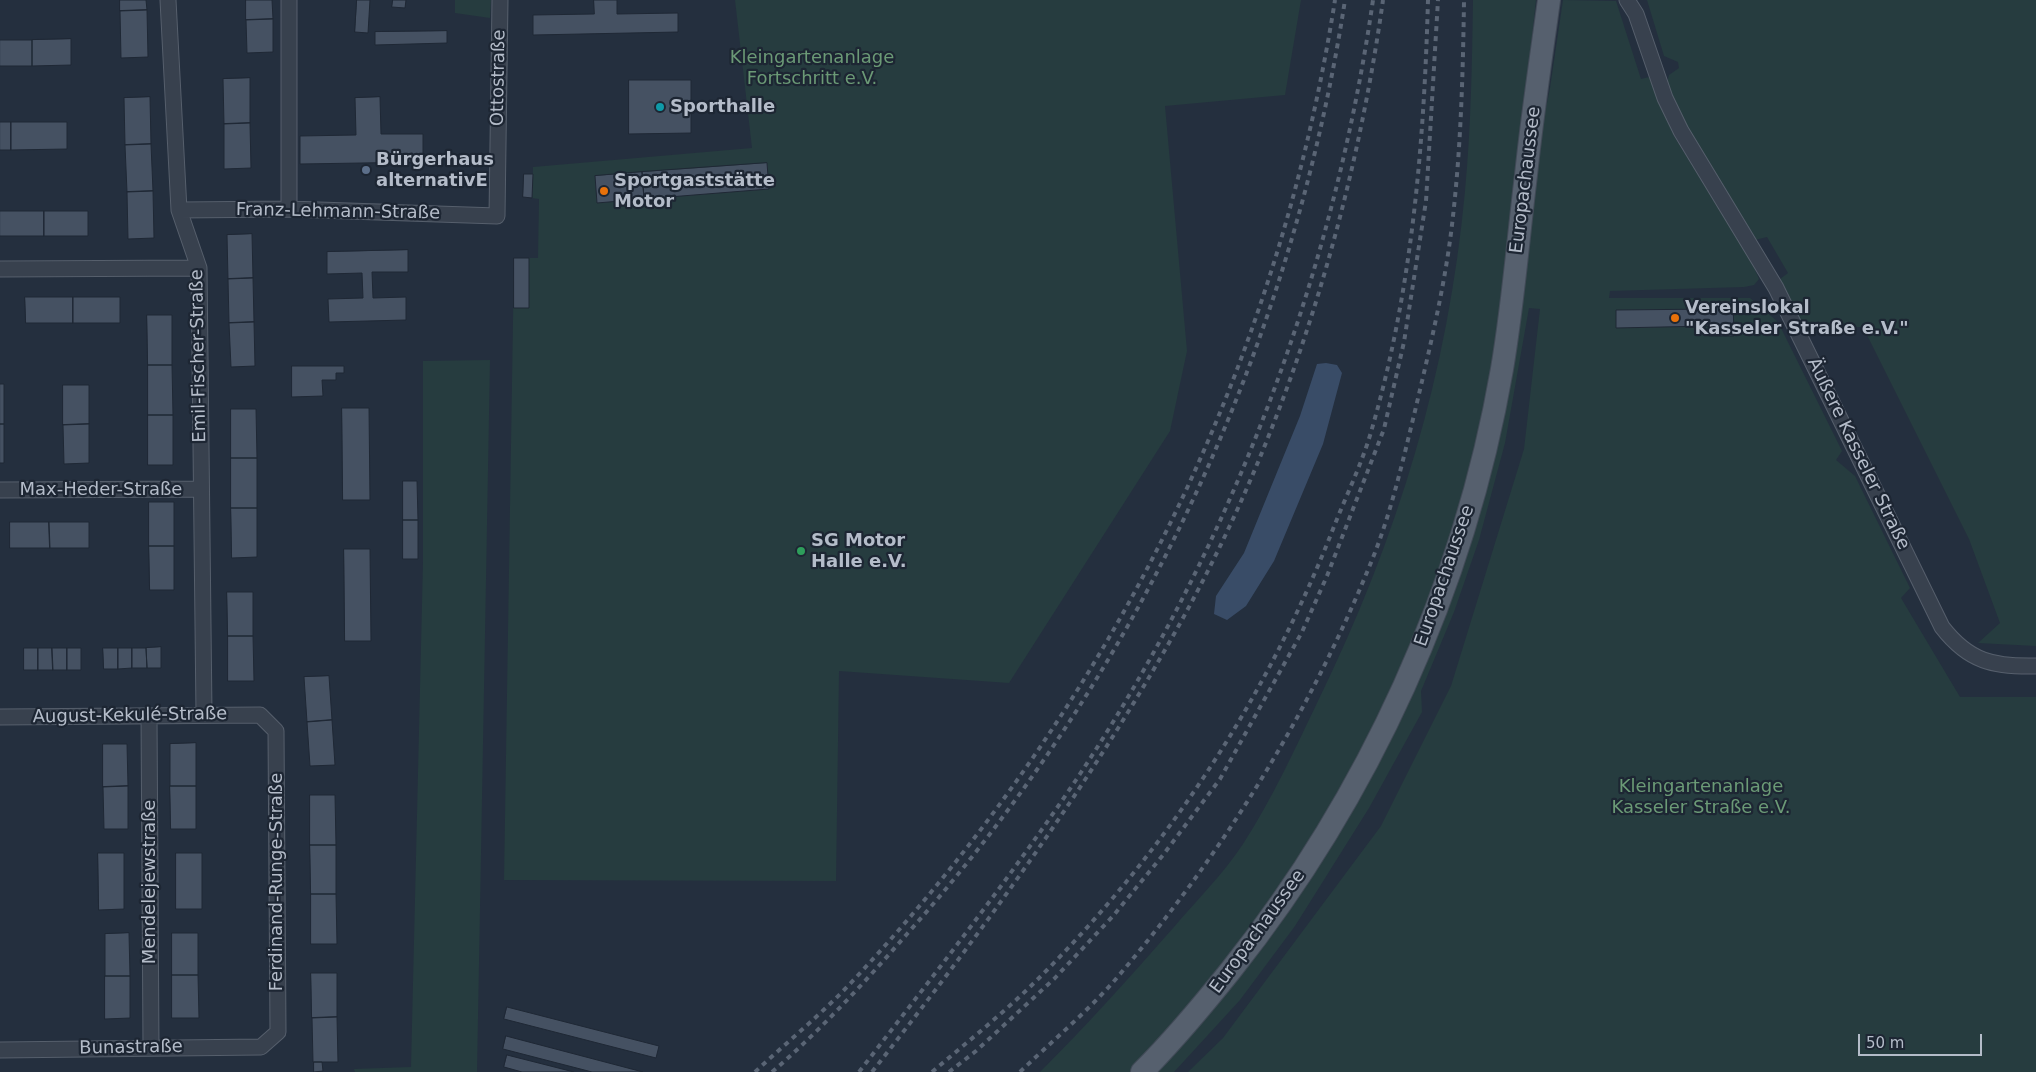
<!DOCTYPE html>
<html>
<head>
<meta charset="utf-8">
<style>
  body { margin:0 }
  #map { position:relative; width:2036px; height:1072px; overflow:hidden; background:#242f3e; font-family:"DejaVu Sans",sans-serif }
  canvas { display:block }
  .scale { position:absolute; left:1858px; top:1034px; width:124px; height:22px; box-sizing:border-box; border:2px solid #b4bcc9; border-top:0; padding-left:6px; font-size:15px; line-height:18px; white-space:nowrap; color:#b4bcc9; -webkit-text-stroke:4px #1d2633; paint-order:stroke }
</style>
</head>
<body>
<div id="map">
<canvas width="2036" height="1072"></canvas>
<div class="scale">50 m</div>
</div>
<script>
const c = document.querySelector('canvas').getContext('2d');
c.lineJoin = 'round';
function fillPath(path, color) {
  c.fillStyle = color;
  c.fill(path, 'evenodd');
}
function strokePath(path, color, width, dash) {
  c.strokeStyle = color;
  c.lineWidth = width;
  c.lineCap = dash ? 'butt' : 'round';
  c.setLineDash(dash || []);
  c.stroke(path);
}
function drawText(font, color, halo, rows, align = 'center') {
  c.font = font + ' "DejaVu Sans",sans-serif';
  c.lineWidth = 4.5;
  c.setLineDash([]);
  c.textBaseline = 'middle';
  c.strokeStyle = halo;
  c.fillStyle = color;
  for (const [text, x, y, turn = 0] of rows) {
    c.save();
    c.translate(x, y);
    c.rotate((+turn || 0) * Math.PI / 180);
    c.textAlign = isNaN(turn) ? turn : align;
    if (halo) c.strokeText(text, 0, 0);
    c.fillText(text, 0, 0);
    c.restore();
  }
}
const green = new Path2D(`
  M455,0H491L490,18L455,13Z
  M735,0H1301L1285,95L1165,106L1187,351L1170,431L1009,683L839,671L836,881L504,880L514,258H538L539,199L532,198L533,167L752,148Z
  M1473,0H1536L1508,262L1482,426L1445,558L1391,697L1316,834L1233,954L1140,1062L1130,1072H1040C1087,1025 1131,976 1174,927C1197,900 1224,873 1243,844C1272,799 1295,749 1318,701C1398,537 1448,373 1465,191C1471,128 1472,64 1473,0Z
  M1563,0L1616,1L1641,79L1649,77L1674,136L1752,263L1759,279L1754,285L1744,287L1610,291L1609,298H1750L1778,322L1842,451L1836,460L1855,476L1910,588L1901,598L1960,697H2036V1072H1188L1223,1038L1381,826L1451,686L1524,449L1540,309L1529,308L1505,443L1479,540L1454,612L1421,691L1422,712L1369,808L1295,926L1240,1000L1174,1072H1155L1215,1005L1445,614L1550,88Z
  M1647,0H2036V646L1978,643L2000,623L1969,539L1867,335L1862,327L1805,328L1800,324L1780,284V279L1788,273L1767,237L1755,240L1684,125L1667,82L1669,75L1679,68L1678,62L1664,56Z
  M490,360L477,1072H355L354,1069L411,1067L423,562V361Z`);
const water = new Path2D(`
  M1326,363L1337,365L1342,373L1323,444L1274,561L1246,606L1227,620L1214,614L1216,596L1244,553L1300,416L1317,364Z`);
const building = new Path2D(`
  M120,0H146L147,10L120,11Z
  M246,0H272L273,19L246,20Z
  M357,0H370L368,33L355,32Z
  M393,0H406L405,8L392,7Z
  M594,0H617V14L678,13V32L533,35V15L594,14Z
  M147,10L148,57L121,58L120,11Z
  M273,19V52L247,53L246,20Z
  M447,31V43L375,45V32Z
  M71,39V65L32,66V40Z
  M0,40H32V66H0Z
  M250,78V123L224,124L223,79Z
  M629,80H691V133L629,134Z
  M150,97L151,144L125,145L124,98Z
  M380,97L381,134H423V162L300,164V136L356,135L355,98Z
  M0,122H11V150H0Z
  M11,122H67V149L11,150Z
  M250,123L251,168L224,169V124Z
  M151,144L153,191L127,192L125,145Z
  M767,163L769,189L644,199L642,172Z
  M642,172L644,199L597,203L595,176Z
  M524,174H533L532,198L523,197Z
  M153,191L154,238L128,239L127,192Z
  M0,211H44V236H0Z
  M44,211H88V236H44Z
  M252,234L253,278L228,279L227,235Z
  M408,250V272H372L373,298L406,297V320L329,322L328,299L363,298L362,273L327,274V252Z
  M514,258H529V308H514Z
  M253,278L254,322L229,323L228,279Z
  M25,297H73V323H26Z
  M73,297H120V323H73Z
  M1715,302H1733L1734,336H1709L1708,326L1616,328V310L1715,309Z
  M147,315H172V365H148Z
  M254,322L255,366L231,367L229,323Z
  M148,365H172L173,415H148Z
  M292,366H344V373H336V380H322L323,396L292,397Z
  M0,384H4V424H0Z
  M63,385H89V424L63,425Z
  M342,408H369L370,500H343Z
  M231,409H256L257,458H231Z
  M148,415H173V465H148Z
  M0,424H4V463H0Z
  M89,424V463L64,464L63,425Z
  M231,458H257V508H231Z
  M403,481H417L418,520H403Z
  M149,502H174V546H149Z
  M231,508H257V557L232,558Z
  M403,520H418V559H403Z
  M10,522H49L50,548H10Z
  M49,522H89V548H50Z
  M149,546H174V590H150Z
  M344,549H370L371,641H345Z
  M227,592H253V636H228Z
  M228,636H253L254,681H228Z
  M161,647V668H147L146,648Z
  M24,648H38V670H24Z
  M38,648H52L53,670H38Z
  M52,648H67V670H53Z
  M67,648H81V670H67Z
  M103,648H118V669H104Z
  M118,648H132V668L118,669Z
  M132,648H146L147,668H132Z
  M329,676L332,720L307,722L304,677Z
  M332,720L335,765L310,766L307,722Z
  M196,743V786H170V744Z
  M103,744H127L128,786L103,787Z
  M128,786V829H104L103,787Z
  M170,786H196V829H171Z
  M310,795H335L336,845H310Z
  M310,845H336V894H311Z
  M98,853H124V909L99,910Z
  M176,853H202V909H176Z
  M311,894H336L337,944H311Z
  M129,933L130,976H105V934Z
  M172,933H198V975H172Z
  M311,973H337V1017L312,1018Z
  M172,975H198L199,1018H172Z
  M105,976H130V1018L105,1019Z
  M507,1007L659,1046L656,1058L504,1019Z
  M337,1017L338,1062H313L312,1018Z
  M506,1036L643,1072H592L503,1049Z
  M507,1055L574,1072H522L504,1067Z
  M314,1062H322L323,1071L314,1072Z`);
const street = new Path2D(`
  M168,0L179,210L199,268L204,714
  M289,0V209
  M1627,0L1636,14L1665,98L1681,131L1776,288L1942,627C1969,662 1994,667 2036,666
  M179,210L289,209L497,216L500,0
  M0,269L199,268
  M0,490L201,489
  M149,716L151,1048
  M0,717L260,715L276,731L278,1032L261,1047L0,1050`);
const primary = new Path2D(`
  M1142,1072C1174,1040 1203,1005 1231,970C1369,796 1464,588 1502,369C1513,305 1518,240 1526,175C1532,117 1541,58 1549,0`);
const rail = new Path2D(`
  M755,1072C785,1044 818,1017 847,987C1107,712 1276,375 1335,0
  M772,1072C821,1030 865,982 907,934C1140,673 1292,345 1345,0
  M859,1072C933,976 1008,881 1076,780C1231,547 1333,278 1373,0
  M872,1072C985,928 1094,779 1183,618C1287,429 1353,214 1383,0
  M932,1072C971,1039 1011,1007 1047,970C1173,842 1270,691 1335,524C1347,494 1362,463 1371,432C1412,292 1424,145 1428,0
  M949,1072L976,1051L1055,978L1113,916L1163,855L1220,779L1302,632L1327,576L1384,429L1404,342L1426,201L1438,0
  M1020,1072C1051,1042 1086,1013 1115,980C1223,854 1312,710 1374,555C1392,509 1403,460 1415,411C1430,347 1446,282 1453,216C1461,145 1463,72 1464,0`);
const markers = [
  [660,107,5,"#0f9aa8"],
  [366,170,5,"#5c6f8a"],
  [604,191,5,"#e8710a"],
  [1675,318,5,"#e8710a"],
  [801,551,5,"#2e9e5b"]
];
const parkNames = [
  ["Kleingartenanlage",812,58],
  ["Fortschritt e.V.",812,79],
  ["Kleingartenanlage",1701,787],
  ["Kasseler Straße e.V.",1701,808]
];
const streetNames = [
  ["Ottostraße",499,78,-89],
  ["Europachaussee",1526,180,-83],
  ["Franz-Lehmann-Straße",338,212,1],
  ["Emil-Fischer-Straße",199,356,-91],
  ["Äußere Kasseler Straße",1858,454,64],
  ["Max-Heder-Straße",101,490],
  ["Europachaussee",1445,576,-71],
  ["August-Kekulé-Straße",130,716,-1],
  ["Mendelejewstraße",150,882,-90],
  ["Ferdinand-Runge-Straße",277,882,-90],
  ["Europachaussee",1258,932,-54],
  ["Bunastraße",131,1048,-1]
];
const poiNames = [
  ["Sporthalle",670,107],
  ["Bürgerhaus",376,160],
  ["alternativE",376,181],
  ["Sportgaststätte",614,181],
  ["Motor",614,202],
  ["Vereinslokal",1685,308],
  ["\"Kasseler Straße e.V.\"",1685,329],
  ["SG Motor",811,541],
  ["Halle e.V.",811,562]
];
fillPath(green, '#263c3f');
fillPath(water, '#394c67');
fillPath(building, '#455162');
strokePath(building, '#1f2835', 1);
strokePath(street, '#565f6c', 17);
strokePath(primary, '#414a57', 24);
strokePath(street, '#38414e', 15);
strokePath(primary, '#56606e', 22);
strokePath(rail, '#5a6575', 4, [5, 5]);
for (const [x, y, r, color] of markers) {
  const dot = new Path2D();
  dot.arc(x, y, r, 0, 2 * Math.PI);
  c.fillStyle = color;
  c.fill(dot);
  strokePath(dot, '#1d2633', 2);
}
drawText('18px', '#6b9a76', '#1d2633', parkNames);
drawText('18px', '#b4bcc9', '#1d2633', streetNames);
drawText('bold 18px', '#b4bcc9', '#1d2633', poiNames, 'left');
</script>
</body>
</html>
